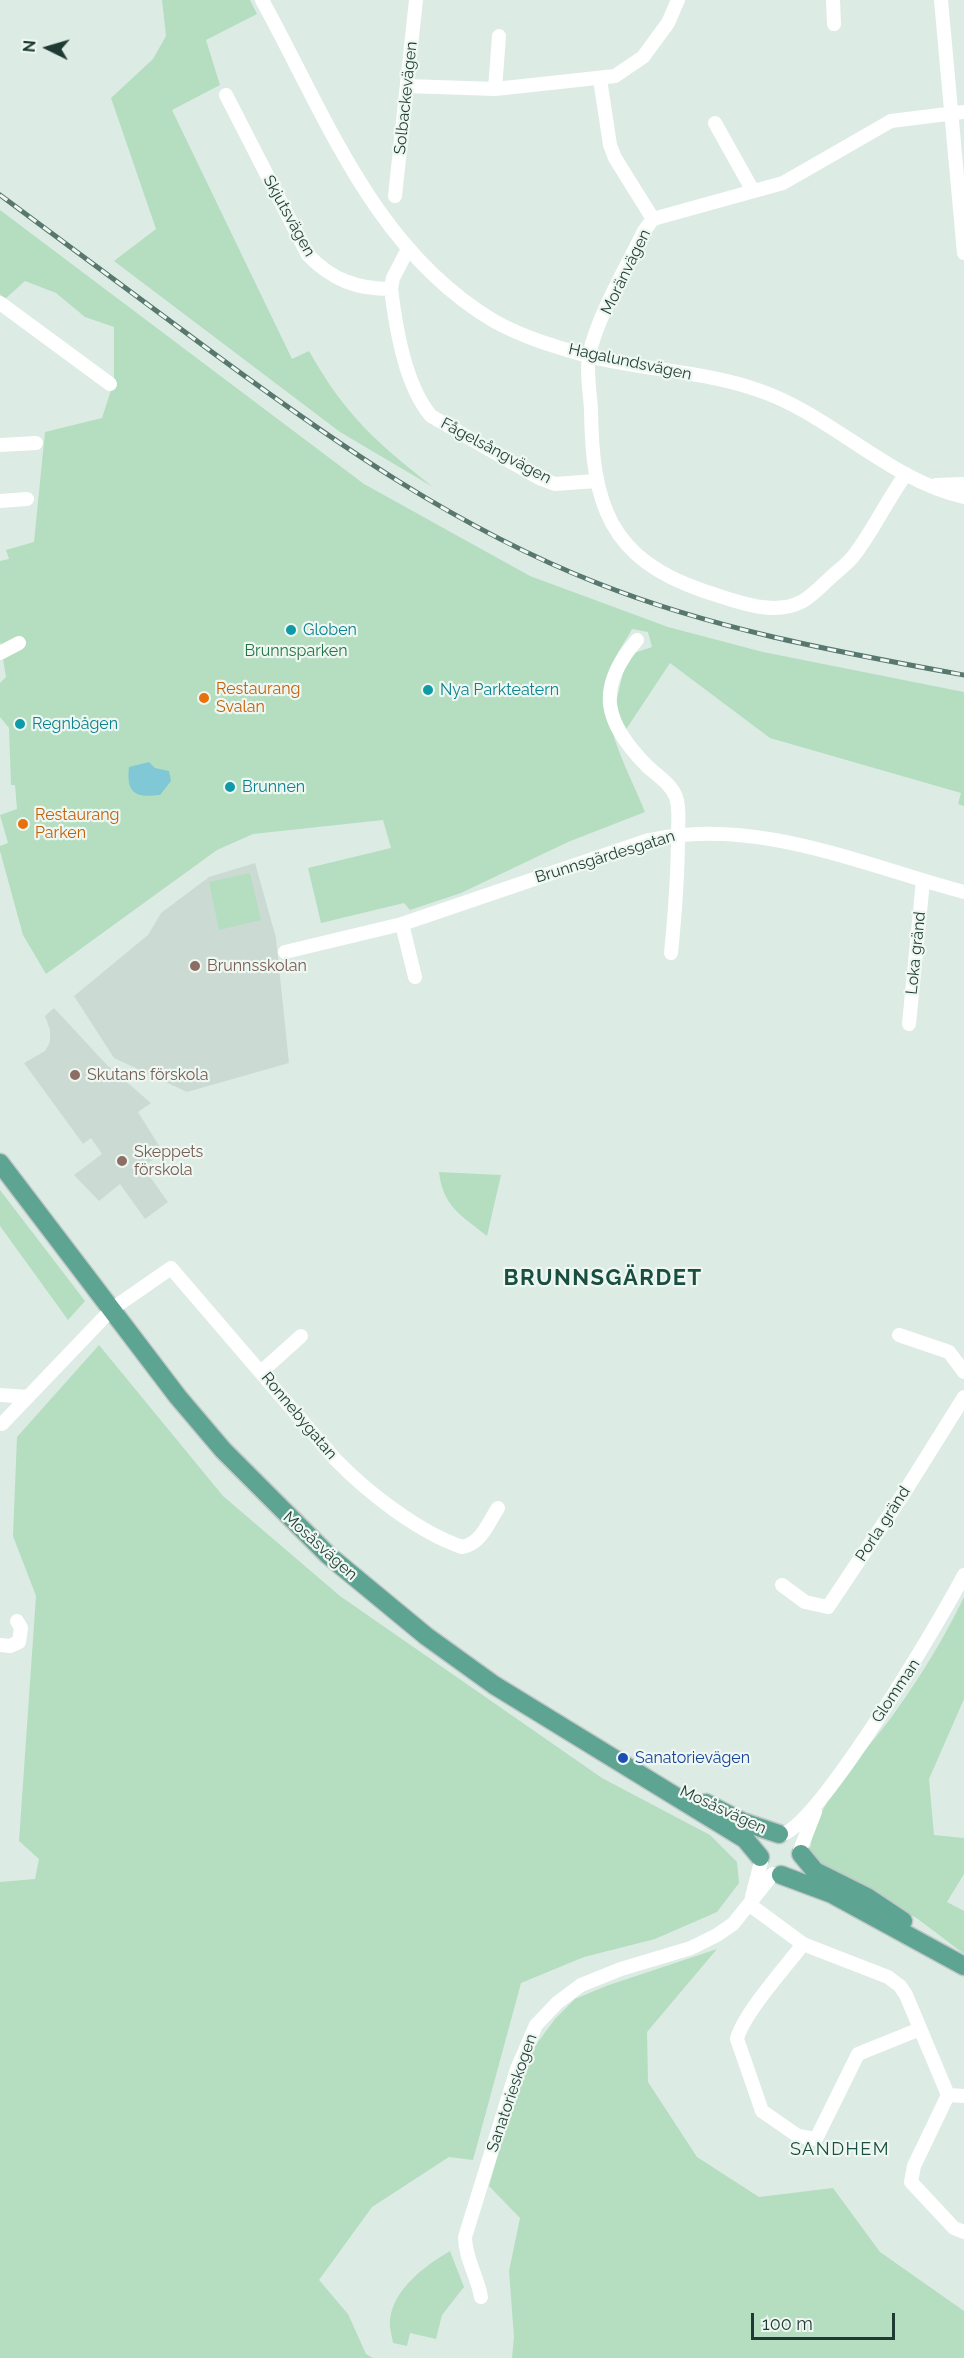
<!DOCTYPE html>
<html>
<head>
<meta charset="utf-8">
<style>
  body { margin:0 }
  #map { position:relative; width:964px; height:2358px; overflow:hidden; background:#ddebe5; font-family:Raleway,sans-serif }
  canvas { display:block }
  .north { position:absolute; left:18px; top:18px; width:60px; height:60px; -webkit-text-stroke:4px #eef7f2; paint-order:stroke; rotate:275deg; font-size:16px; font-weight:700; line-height:24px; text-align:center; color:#1e3b33 }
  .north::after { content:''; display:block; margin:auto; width:21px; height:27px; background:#1e3b33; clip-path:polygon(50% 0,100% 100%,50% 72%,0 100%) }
  .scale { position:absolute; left:751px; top:2313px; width:144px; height:27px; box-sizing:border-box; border:3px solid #1e3b33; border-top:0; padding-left:8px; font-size:18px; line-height:21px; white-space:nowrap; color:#1e3b33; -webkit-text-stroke:4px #eef7f2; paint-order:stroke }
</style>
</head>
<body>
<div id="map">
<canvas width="964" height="2358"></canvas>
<div class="north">N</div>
<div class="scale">100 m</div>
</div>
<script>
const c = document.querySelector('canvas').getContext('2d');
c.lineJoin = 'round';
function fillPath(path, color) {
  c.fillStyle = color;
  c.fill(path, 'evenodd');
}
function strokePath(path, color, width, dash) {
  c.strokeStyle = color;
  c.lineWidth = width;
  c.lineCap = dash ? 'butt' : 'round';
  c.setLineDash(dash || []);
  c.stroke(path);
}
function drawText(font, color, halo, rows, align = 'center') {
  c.font = font + ' Raleway,sans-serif';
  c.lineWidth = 4.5;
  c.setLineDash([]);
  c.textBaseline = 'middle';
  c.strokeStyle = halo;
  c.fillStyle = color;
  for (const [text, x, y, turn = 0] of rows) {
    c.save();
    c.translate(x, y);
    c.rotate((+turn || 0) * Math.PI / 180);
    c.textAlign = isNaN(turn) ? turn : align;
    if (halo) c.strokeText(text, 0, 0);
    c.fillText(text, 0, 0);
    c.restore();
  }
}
const built = new Path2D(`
  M255,863L276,938L289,1063L187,1092L114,1058L74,996L148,935L161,913L209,877Z
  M54,1008L107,1065L151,1103L138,1112L163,1152L143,1167L168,1202L145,1219L120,1184L99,1201L74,1175L102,1154L91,1138L83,1144L24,1063L45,1051L50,1042V1030L45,1016Z`);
const green = new Path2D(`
  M162,0H250L257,14L206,40L220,85L172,110L292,359L309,351C345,415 376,442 433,487L340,432L114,261L156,229L111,98L153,59L166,36Z
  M0,210L364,484L530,576L668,627L763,652L964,692V806L958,804L961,793L770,738L670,663L625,731L615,707L623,673L634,653L652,647L648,632L632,629C626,641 616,653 612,666C595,717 627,766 645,812L568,842L461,893L410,910L404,903L321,923L308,868L391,848L383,820L253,834L217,850L46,974L23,935L0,851V846L8,843L0,815L17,809L15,785H11L9,728L0,717V683L6,677L0,641V561L9,559L6,550L34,542L45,432L102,418L114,381V327L85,317L56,293L25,281L5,299L0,294Z
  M250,873L261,920L219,930L209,882Z
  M439,1172L501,1175L487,1236C461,1215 443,1207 439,1172Z
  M0,1190L85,1301L68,1320L0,1226Z
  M99,1345L223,1496L340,1596L602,1778L710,1835L737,1862L739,1883L717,1912L655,1939L584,1957L521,1983L473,2160L449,2157L372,2207L319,2280L348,2314L366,2354L373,2358H0V1882L35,1879L39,1859L19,1841L36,1596L13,1536L17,1437Z
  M964,1597V1699L929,1779L934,1835L964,1838V1874L947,1902L964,1911V1954L918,1919L810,1859C808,1808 865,1754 893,1715C919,1679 945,1637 964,1597Z
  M717,1949L647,2032L648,2082L697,2157L759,2197L833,2188L880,2252L964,2311V2358H512L514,2337L509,2271L520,2218L489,2186L526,2058L555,2019L575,1999L606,1986Z
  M450,2251L464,2287L442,2315L436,2339L410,2333L407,2346L393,2343C392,2336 389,2327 390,2320C393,2289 426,2265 450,2251Z`);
const water = new Path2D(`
  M149,762L155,768L169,771L171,781L160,795C136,798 126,794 129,767Z`);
const minor = new Path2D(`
  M262,0C326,116 374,250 494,321C522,337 557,347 588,356C643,370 705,371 758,390C832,415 888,480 964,497
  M833,0L834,24
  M941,0L964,253
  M600,79L610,145L615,158L653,219
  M407,86L495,89L615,76L643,57L668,23L678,0
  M495,89L499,36
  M226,95L308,255C332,280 357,289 391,289
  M715,123L753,191
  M395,196L416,0
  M408,249L393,278L391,289C396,329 405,385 431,416L539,478L555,484L596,481
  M0,303L110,384
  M0,445L36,443
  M906,474C887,500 874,529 855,554C848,564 837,571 829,579C820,587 811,597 801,602C772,617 733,600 704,591C609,559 592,504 591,409C590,392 586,371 589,355C598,315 626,268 644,231L653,219L783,183L891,121L964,112
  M936,485L964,484
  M0,501L27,499
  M637,640C594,689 605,724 648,767C658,776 671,784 676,797C680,809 678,821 678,834C678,874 675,913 671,953
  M0,653L19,643
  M402,924L415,977
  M285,952L402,924L649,840C756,816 862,865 964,892
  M909,1024L923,881
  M899,1335L949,1352L964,1372
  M261,1372L301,1336
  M0,1395L28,1397
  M2,1424L112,1309L171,1268L335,1459C367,1492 418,1532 462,1547C481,1544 488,1523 498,1508
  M782,1585L805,1602L828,1607L904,1493L964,1397
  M0,1645L10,1646L19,1642L21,1628L17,1621
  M783,1834C822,1821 941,1619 964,1575
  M800,1850L815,1812
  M752,1897L761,1862
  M750,1905L803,1944L888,1977L900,1986L906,1995L948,2095L914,2166L911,2182L954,2228L964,2232
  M803,1944C786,1967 743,2014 737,2039L762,2111L798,2136L816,2139L858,2054L920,2029
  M948,2095L964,2096
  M481,2297C477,2275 465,2258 465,2237L517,2069L536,2025L557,2003L581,1985L621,1969L691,1948L717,1935L733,1924L773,1874`);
const major = new Path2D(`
  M0,1163L178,1397L223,1450L328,1555L426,1636L494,1685L745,1839L760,1857
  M706,1803L743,1822L779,1834
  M801,1854L815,1871L867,1897L903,1921
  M781,1875L832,1894L964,1966`);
const rail = new Path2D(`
  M0,195C72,248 144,302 216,355C337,444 457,528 597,583C715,630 839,652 964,675`);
const markers = [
  [291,630,6,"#0f9aa8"],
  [428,690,6,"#0f9aa8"],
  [204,698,6,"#e8710a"],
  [20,724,6,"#0f9aa8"],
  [230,787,6,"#0f9aa8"],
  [23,824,6,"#e8710a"],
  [195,966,6,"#8d6e63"],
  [75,1075,6,"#8d6e63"],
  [122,1161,6,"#8d6e63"],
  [623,1758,6,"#1a4fb4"]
];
const streetNames = [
  ["Solbackevägen",406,98,-84],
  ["Skjutsvägen",289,216,61],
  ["Moränvägen",626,272,-64],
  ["Hagalundsvägen",630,362,12],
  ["Fågelsångvägen",496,451,28],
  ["Brunnsgärdesgatan",605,857,-17],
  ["Loka gränd",916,953,-84],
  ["Ronnebygatan",299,1416,50],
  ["Porla gränd",883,1524,-57],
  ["Mosåsvägen",320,1546,42],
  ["Glomman",896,1691,-56],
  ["Mosåsvägen",723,1810,25],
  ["Sanatorieskogen",512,2093,-71]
];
const cultureNames = [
  ["Globen",303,630],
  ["Nya Parkteatern",440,690],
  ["Regnbågen",32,724],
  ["Brunnen",242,787]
];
const parkNames = [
  ["Brunnsparken",296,651]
];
const foodNames = [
  ["Restaurang",216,689],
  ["Svalan",216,707],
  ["Restaurang",35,815],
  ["Parken",35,833]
];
const educationNames = [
  ["Brunnsskolan",207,966],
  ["Skutans förskola",87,1075],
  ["Skeppets",134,1152],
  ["förskola",134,1170]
];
const transitNames = [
  ["Sanatorievägen",635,1758]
];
const neighbourhoodNames = [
  ["SANDHEM",840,2150]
];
const districtNames = [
  ["BRUNNSGÄRDET",603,1278]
];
fillPath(built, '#cbdbd4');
fillPath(green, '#b4debf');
fillPath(water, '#80c8d5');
strokePath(major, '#c0c8c6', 21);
strokePath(minor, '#fff', 14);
strokePath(major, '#5ea492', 18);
strokePath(rail, '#57776f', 5);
strokePath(rail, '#eef7f2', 3, [9]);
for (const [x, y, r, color] of markers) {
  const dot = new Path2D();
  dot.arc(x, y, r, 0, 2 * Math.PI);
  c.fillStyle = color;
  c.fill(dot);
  strokePath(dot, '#eef7f2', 2);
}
drawText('16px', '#1e3b33', '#eef7f2', streetNames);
drawText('16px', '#0d838f', '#eef7f2', cultureNames, 'left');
drawText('16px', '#257544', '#eef7f2', parkNames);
drawText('16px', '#c56008', '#eef7f2', foodNames, 'left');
drawText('16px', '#785e54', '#eef7f2', educationNames, 'left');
drawText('16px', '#164399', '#eef7f2', transitNames, 'left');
c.letterSpacing = '1.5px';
drawText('18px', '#184f41', '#eef7f2', neighbourhoodNames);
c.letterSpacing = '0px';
c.letterSpacing = '1.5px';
drawText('bold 22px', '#184f41', '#eef7f2', districtNames);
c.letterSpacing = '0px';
</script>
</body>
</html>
